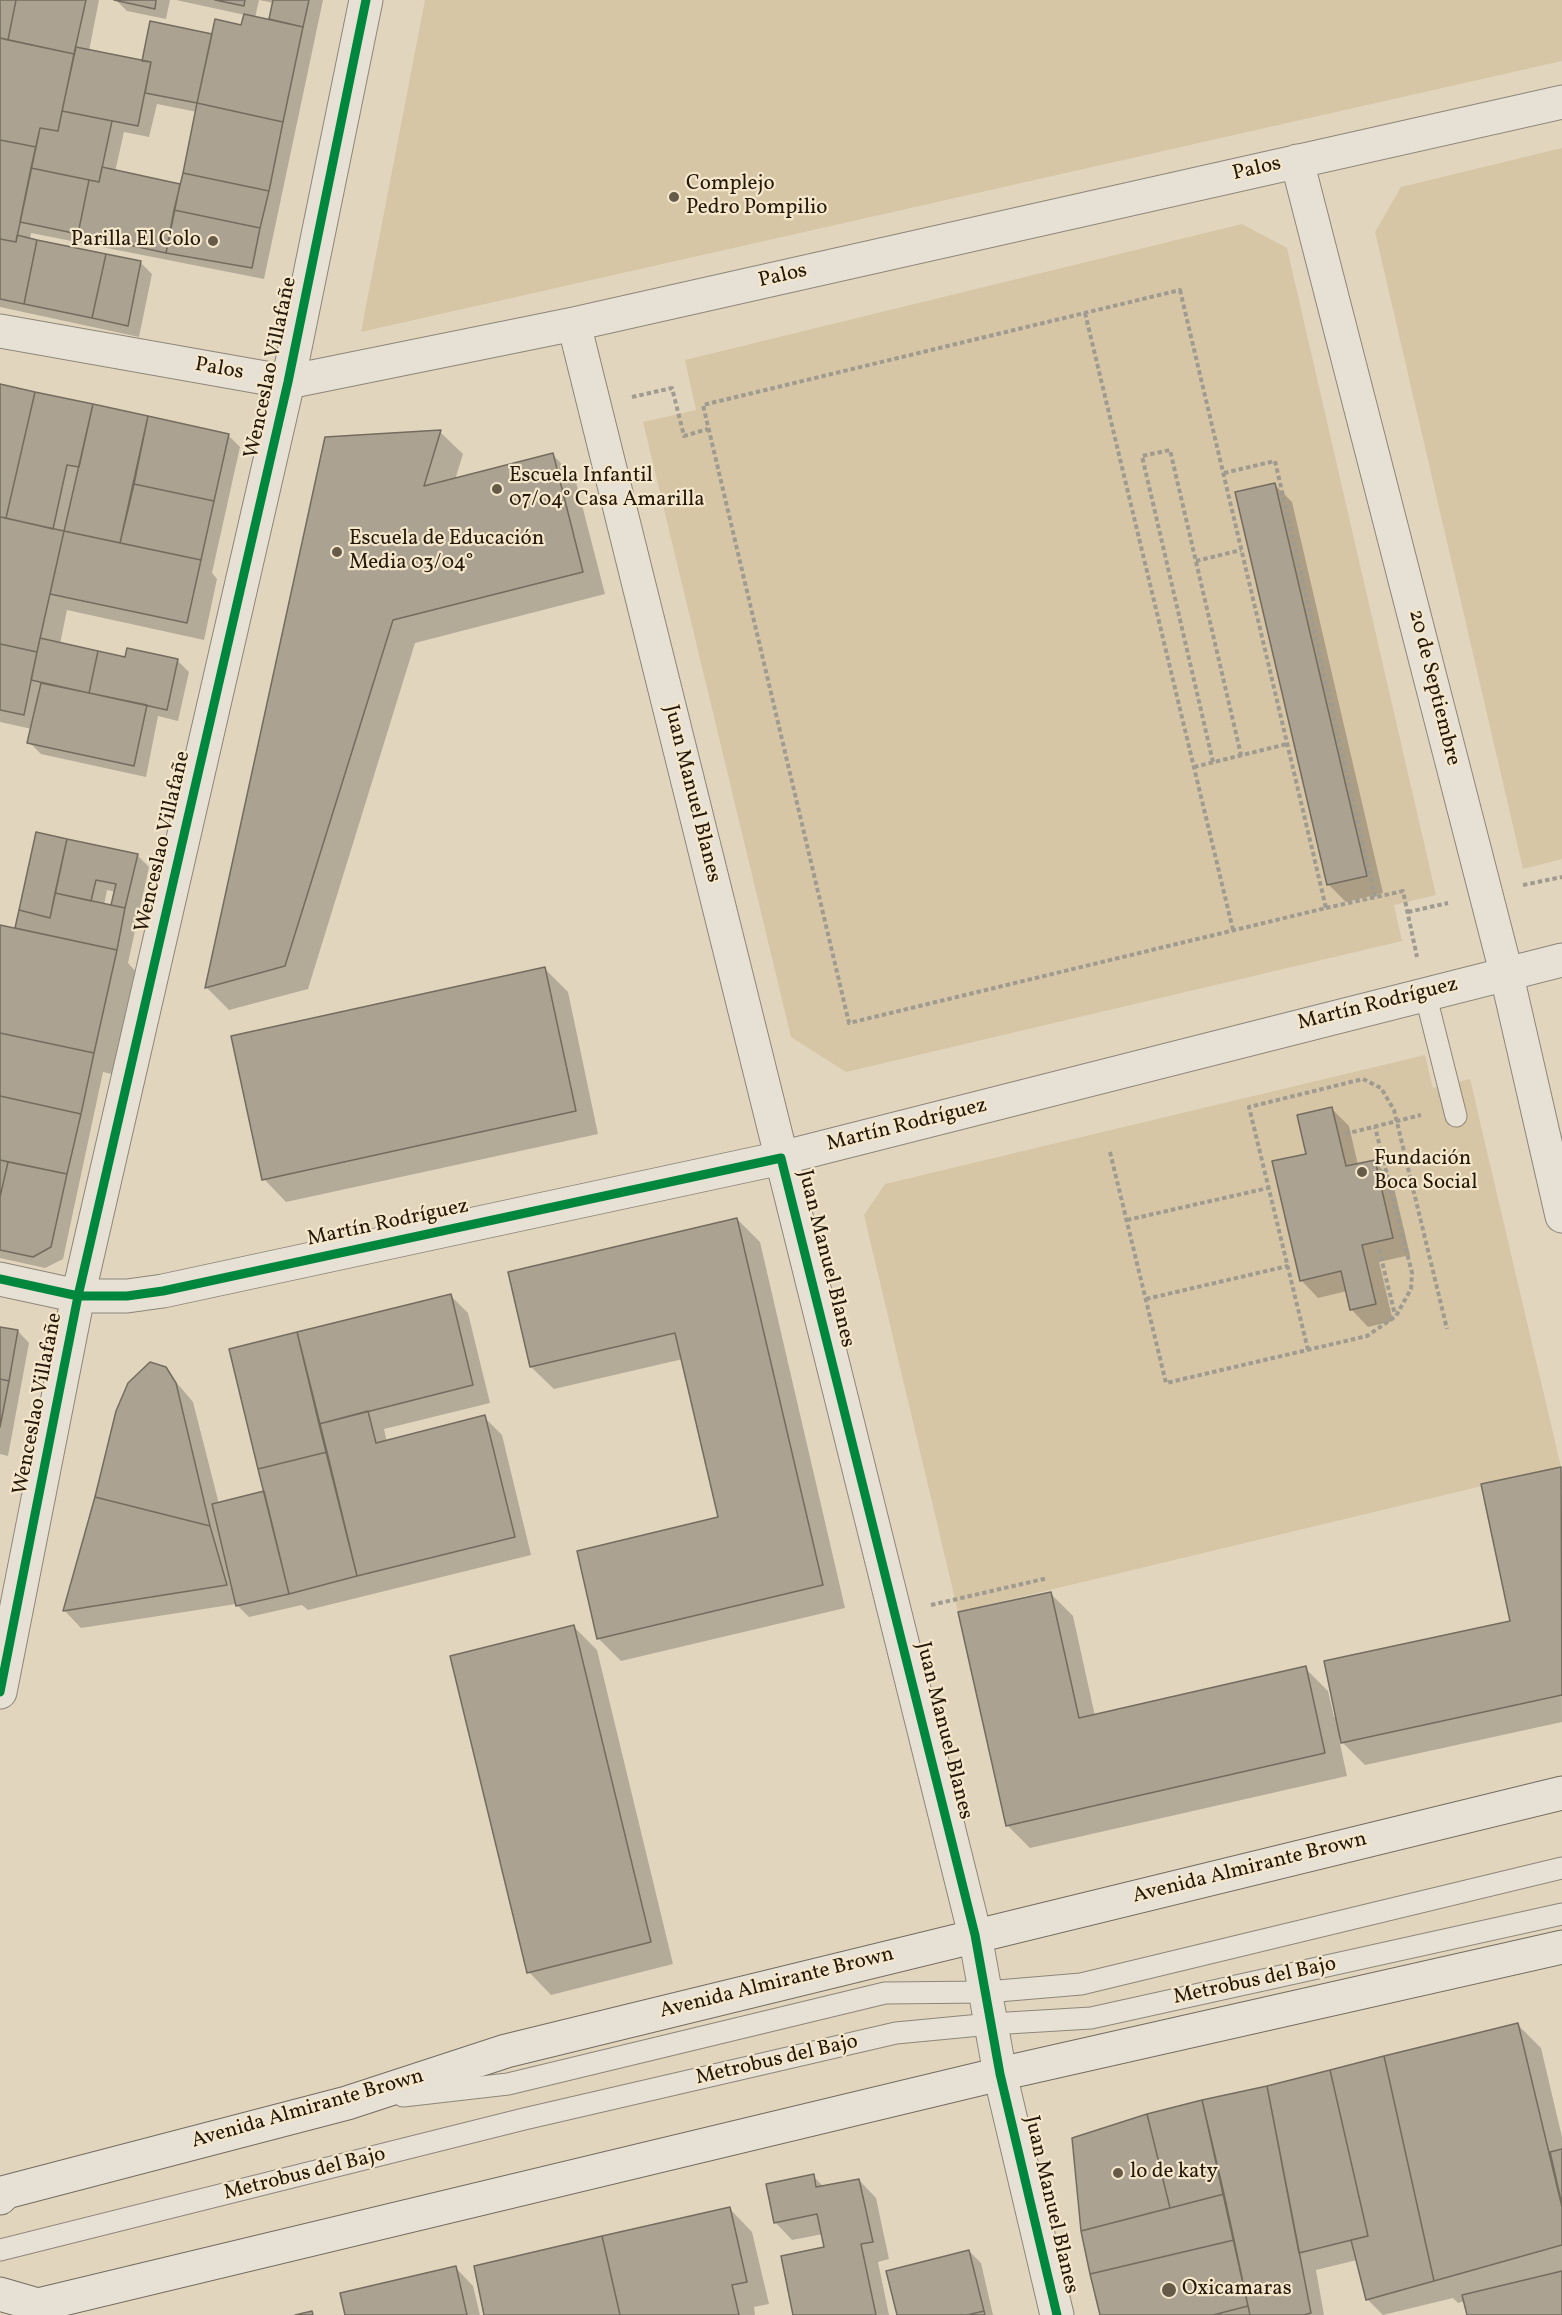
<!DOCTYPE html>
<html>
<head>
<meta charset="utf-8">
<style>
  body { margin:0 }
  canvas { display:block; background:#e1d5be }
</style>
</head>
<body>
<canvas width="1562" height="2315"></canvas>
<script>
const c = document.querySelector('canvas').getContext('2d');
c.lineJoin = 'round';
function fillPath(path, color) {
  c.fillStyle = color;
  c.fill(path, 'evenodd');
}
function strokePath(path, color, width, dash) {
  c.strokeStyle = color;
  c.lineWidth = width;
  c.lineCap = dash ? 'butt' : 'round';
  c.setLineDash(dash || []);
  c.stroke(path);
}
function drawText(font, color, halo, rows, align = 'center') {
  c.font = font + ' Vollkorn,serif';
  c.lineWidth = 4.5;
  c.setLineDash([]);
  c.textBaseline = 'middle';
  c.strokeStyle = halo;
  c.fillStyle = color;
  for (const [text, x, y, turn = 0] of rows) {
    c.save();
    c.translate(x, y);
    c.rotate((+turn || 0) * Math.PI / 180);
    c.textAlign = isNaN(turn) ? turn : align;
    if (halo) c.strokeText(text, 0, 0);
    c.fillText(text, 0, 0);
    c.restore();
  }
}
const green = new Path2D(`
  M425,0H1562V61L361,332Z
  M1562,148V859L1523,869L1375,232L1401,187Z
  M1242,224L1287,248L1436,895L1394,905L1402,941L846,1072L791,1037L643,422L696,410L685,360Z
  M1425,1055L1433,1088L1470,1079L1561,1467L958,1612L864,1215L885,1184Z`);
const shadow = new Path2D(`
  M0,0H99L89,51L143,63L243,27L245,15L176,0H323L264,279L31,233L30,239L140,262L152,274L139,337L0,307ZM259,0L274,3L270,21L255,18ZM157,104L197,112L181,186L115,172L124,132L149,137Z
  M116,0H170L166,19L127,11Z
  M0,385L228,435L240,447L212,573L217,579L204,640L67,610L60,644L126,659L177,660L189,672L178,721L158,716L146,777L41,754L29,742L32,729L0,722Z
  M440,432L463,454L455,480L553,455L575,478L605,594L415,643L308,989L229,1010L207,988Z
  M1275,485L1292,502L1383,893L1346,902L1328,884Z
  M137,855L149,867L128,963L139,975L116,1075L103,1072L63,1259L45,1268L0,1258V927L19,931L16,928ZM107,890L116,892L112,907L104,905Z
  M545,969L568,992L598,1134L286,1202L264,1179Z
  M1331,1108L1349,1126L1358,1165L1374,1161L1392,1179L1410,1255L1379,1262L1393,1321L1368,1327L1351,1309L1347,1291L1318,1298L1301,1280L1308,1155Z
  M737,1219L760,1242L845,1608L621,1661L598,1638L720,1518L683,1359L554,1389L531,1367Z
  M451,1296L468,1313L490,1403L384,1429L387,1442L484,1417L502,1435L531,1555L308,1610L302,1605L249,1617L236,1604L81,1628L64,1610L117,1411L165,1369L193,1402L219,1504L265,1492Z
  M0,1328L18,1331L29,1343L8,1456L0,1454Z
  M1560,1469L1562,1722L1365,1765L1339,1739L1347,1776L1030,1848L1007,1825L1050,1593L1073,1616L1095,1716L1305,1668L1328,1691L1334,1717L1337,1716L1512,1623Z
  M574,1627L597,1650L673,1964L551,1995L529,1972Z
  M1518,2025L1541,2048L1562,2137V2315H1468L1465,2301L1458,2303L1453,2298L1383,2315L1367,2299L1357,2260L1316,2270L1324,2315H1101L1204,2101Z
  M813,2176L824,2187L859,2180L876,2198L889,2259L878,2262L889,2315H795L826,2248L823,2234L792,2240L775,2222Z
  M730,2209L752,2232L769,2304L754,2307L755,2315H486Z
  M969,2251L981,2263L993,2315H898Z
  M456,2268L473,2286L480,2315H346Z`);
const building = new Path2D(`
  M0,0H16L8,40L0,38Z
  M16,0H86L74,54L8,40Z
  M114,0H156L155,9Z
  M215,0H245L244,6Z
  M273,0H309L303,27L269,19Z
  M244,14L303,27L283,122L197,103L215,19L241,25Z
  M150,21L212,34L197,103L145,93L151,62L142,61Z
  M0,38L74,54L58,131L40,128L36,147L0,140Z
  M76,47L151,62L138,126L62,111Z
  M197,103L283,122L269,191L183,173Z
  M62,111L112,121L99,182L31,168L40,128L58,131Z
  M0,140L36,147L16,242L0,239Z
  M102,167L180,184L166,253L78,234L89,180L99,182Z
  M31,168L89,180L78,234L20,222Z
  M183,173L269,191L260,228L174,210Z
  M174,210L260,228L252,268L166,253Z
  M17,235L37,240L24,304L0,299V239L16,242Z
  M37,240L106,254L92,318L24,304Z
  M106,254L141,261L128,326L92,318Z
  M0,384L35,392L6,518L0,517Z
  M35,392L93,404L79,467L67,465L53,529L6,518Z
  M93,404L148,416L120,543L64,531Z
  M148,416L229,434L214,501L134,484Z
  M441,430L424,486L553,453L583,572L393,620L285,966L205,988L325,437Z
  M1275,483L1367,876L1327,885L1235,492Z
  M134,484L214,501L201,560L120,543Z
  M0,517L64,531L37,652L0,644Z
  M64,531L201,560L187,623L50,594Z
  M40,638L98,651L89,693L31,680Z
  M0,644L37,652L24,715L0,710Z
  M127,648L178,659L167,710L89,693L98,651L125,657Z
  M41,683L147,705L134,766L27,743Z
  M36,832L67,839L50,918L19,910Z
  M67,839L138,854L125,908L111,905L116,884L96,880L91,901L55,893Z
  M55,893L125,908L117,950L15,928L19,910L50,918Z
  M0,925L117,950L94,1053L0,1033Z
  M545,967L576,1111L262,1180L231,1036Z
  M0,1033L94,1053L81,1114L0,1096Z
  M0,1096L81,1114L67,1174L0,1160Z
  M1332,1107L1346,1166L1375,1160L1393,1238L1362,1245L1376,1304L1350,1310L1341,1271L1300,1281L1272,1161L1306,1154L1297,1115Z
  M0,1160L8,1162L0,1197Z
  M8,1162L67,1174L51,1247L33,1257L0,1250V1197Z
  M737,1218L823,1585L597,1639L577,1551L718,1517L675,1333L530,1367L508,1272Z
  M451,1294L473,1385L319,1424L297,1332Z
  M0,1327L18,1330L9,1381L0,1379Z
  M297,1332L327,1452L258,1469L229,1349Z
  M150,1362L166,1367L176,1383L210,1526L95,1497L116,1411L128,1383Z
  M0,1379L9,1381L0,1427Z
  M368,1411L376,1443L485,1415L515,1537L357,1576L319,1424Z
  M327,1452L357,1576L289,1594L258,1469Z
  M1561,1467L1562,1695L1341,1743L1324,1661L1510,1621L1481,1484Z
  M264,1491L289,1594L236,1606L212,1504Z
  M95,1497L210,1526L227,1585L63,1611Z
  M1051,1592L1079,1718L1306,1666L1325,1753L1006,1826L958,1612Z
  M574,1625L651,1942L527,1973L450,1656Z
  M1518,2023L1562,2207V2245L1434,2281L1384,2056Z
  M1384,2056L1434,2281L1366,2300L1351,2240L1368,2236L1330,2070Z
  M1330,2070L1368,2236L1299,2253L1267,2086Z
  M1267,2086L1311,2313L1304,2315H1250L1202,2100Z
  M1202,2100L1224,2194L1170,2208L1147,2114Z
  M1147,2114L1170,2208L1081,2231L1072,2138Z
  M1562,2149V2205L1550,2152Z
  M814,2174L816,2187L859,2179L873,2242L861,2244L876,2315H793L781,2256L824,2247L817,2214L774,2223L766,2184Z
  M1224,2194L1234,2240L1090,2274L1081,2231Z
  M730,2207L747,2282L732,2285L739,2315H620L602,2236Z
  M602,2236L620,2315H484L474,2266Z
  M1234,2240L1248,2306L1213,2315H1100L1090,2274Z
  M969,2250L984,2311L967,2315H897L886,2271Z
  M456,2266L467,2315H345L340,2293Z
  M1562,2271V2315H1467L1462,2295Z
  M1248,2306L1250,2315H1213Z
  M312,2311L313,2315H295Z
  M984,2311L985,2315H967Z`);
const path = new Path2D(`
  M1180,290L1326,908L849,1023L703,405Z
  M1085,313L1233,930
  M632,397L672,388L684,436L708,429
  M1224,473L1275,461L1375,897
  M1196,561L1241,550
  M1213,762L1142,456L1170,450L1241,755
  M1194,767L1287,744
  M1523,885L1562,877
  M1326,908L1403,891L1417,957
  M1408,912L1448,903
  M1345,1134L1421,1115
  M1110,1152L1166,1383L1367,1336L1396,1316L1411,1289L1412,1273L1375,1127
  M1127,1220L1268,1188
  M1379,1249L1395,1315
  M1146,1299L1288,1266
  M1308,1350L1249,1107L1363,1079L1381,1088L1394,1110L1447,1329
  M931,1605L1048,1578`);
const lane = new Path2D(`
  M1425,993L1456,1116
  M403,2096L508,2084L885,1993L986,1992L1081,1984L1562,1868
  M0,2250L524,2119L896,2033L991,2024L1091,2018L1562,1914`);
const street = new Path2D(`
  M1297,161L1506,972L1562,1216
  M574,324L975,1935L1000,2074L1057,2315
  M0,331L288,382L574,324L1562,102
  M0,1279L78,1296H127L163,1291L781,1158L1562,960
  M0,1692L78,1296L288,382L366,0`);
const secondary = new Path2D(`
  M0,2198L6,2192L347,2103L506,2051L1562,1793
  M0,2294L38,2305L1000,2074L1562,1947`);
const cycleway = new Path2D(`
  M0,1279L78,1296H127L163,1291L781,1158L975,1935L1000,2074L1057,2315
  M0,1692L78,1296L288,382L366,0`);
const markers = [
  [674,197,6,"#665a48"],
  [213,241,6,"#665a48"],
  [497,489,6,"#665a48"],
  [337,552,6,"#665a48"],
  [1362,1172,6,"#665a48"],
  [1118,2173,6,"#665a48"],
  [1169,2290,8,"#665a48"]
];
const streetNames = [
  ["Palos",1257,170,-13],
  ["Palos",783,277,-13],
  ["Wenceslao Villafañe",272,368,-78],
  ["Palos",219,370,10],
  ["20 de Septiembre",1433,688,76],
  ["Juan Manuel Blanes",691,794,76],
  ["Wenceslao Villafañe",164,842,-77],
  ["Martín Rodríguez",1378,1005,-14],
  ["Martín Rodríguez",907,1126,-14],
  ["Martín Rodríguez",388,1224,-12],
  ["Juan Manuel Blanes",825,1259,76],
  ["Wenceslao Villafañe",39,1404,-79],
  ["Juan Manuel Blanes",943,1731,76],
  ["Avenida Almirante Brown",1250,1869,-14],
  ["Metrobus del Bajo",1255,1982,-12],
  ["Avenida Almirante Brown",777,1984,-14],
  ["Metrobus del Bajo",777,2061,-13],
  ["Avenida Almirante Brown",308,2110,-16],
  ["Metrobus del Bajo",305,2175,-14],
  ["Juan Manuel Blanes",1050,2205,77]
];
const poiNames = [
  ["Complejo",686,185],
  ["Pedro Pompilio",686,209],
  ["Parilla El Colo",201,241,"right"],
  ["Escuela Infantil",509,477],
  ["07/04° Casa Amarilla",509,501],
  ["Escuela de Educación",349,540],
  ["Media 03/04°",349,564],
  ["Fundación",1374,1160],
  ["Boca Social",1374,1184],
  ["lo de katy",1130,2173],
  ["Oxicamaras",1182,2290]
];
fillPath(green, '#d6c6a6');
fillPath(shadow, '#0003');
fillPath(building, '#aba292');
strokePath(building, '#746c5f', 1.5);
strokePath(lane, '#8e8678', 23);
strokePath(street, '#8e8678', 35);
strokePath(secondary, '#746c5f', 35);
strokePath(path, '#a09b91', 4, [4.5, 3]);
strokePath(lane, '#e6e0d5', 21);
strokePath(street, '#e6e0d5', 33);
strokePath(secondary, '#e6e0d5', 33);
strokePath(cycleway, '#00873e', 9);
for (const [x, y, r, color] of markers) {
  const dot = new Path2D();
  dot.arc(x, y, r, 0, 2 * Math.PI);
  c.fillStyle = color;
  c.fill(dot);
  strokePath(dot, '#f5e7cb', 2);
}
drawText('21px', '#231809', '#f5e7cb', streetNames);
drawText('21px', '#231809', '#f5e7cb', poiNames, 'left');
</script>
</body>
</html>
